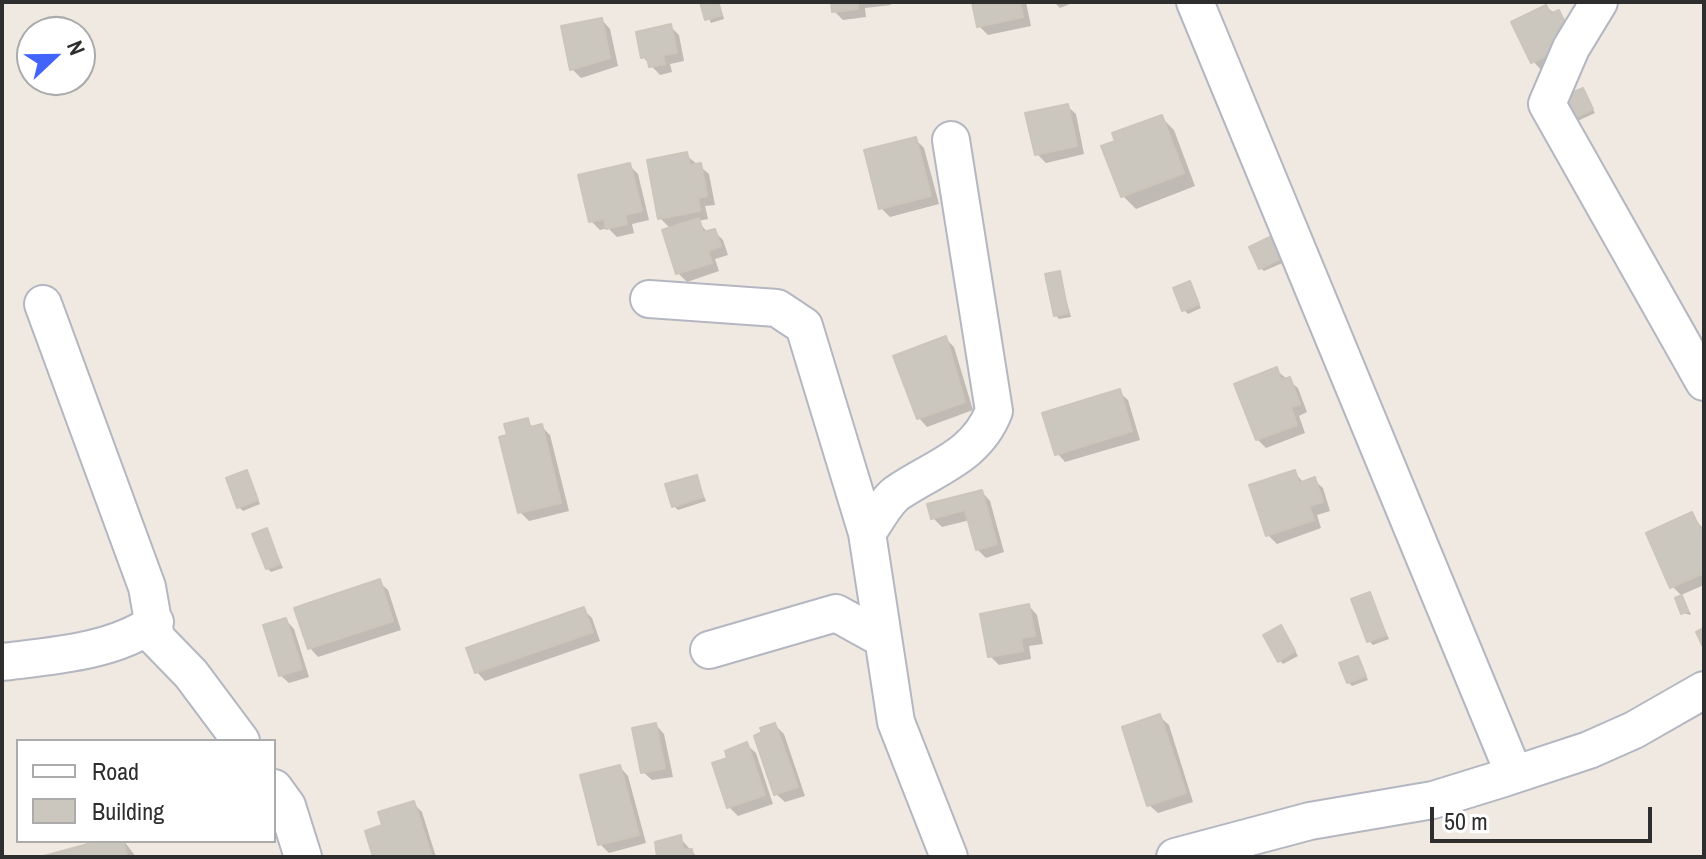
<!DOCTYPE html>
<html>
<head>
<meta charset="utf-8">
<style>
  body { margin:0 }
  #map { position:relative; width:1706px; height:859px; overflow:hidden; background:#efe9e1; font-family:"Archivo Narrow",sans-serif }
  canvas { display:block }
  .frame { position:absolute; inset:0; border:4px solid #2e2e2e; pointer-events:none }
  .legend { position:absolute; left:16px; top:739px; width:260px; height:104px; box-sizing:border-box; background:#fff; border:2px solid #ababab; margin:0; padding:10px 14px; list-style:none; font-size:24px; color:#2e2e2e }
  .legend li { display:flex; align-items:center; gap:16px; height:40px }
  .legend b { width:40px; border:2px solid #ababab }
  .north { position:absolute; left:16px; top:16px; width:80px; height:80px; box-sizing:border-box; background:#fff; border:2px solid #ababab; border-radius:50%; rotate:68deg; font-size:22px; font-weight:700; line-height:32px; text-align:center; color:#2e2e2e }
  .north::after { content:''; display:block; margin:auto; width:28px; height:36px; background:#4264fb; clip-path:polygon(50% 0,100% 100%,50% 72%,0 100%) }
  .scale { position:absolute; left:1430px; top:807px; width:222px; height:36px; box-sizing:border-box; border:4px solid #2e2e2e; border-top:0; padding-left:10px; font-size:24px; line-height:28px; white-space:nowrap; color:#2e2e2e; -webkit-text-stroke:6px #fff; paint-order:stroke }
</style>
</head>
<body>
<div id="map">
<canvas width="1706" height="859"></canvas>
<div class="frame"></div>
<ul class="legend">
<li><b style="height:10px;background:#fff"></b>Road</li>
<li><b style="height:22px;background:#cbc7bf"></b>Building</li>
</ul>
<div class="north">N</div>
<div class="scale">50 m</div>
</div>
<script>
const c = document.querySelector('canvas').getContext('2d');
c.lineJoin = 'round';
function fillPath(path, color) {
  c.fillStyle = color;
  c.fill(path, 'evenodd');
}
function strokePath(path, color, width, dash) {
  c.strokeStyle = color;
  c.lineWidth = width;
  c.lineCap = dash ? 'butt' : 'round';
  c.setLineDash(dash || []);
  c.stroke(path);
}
const shadow = new Path2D(`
  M702,2H719L724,19L711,23Z
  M833,2H890L891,5L865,8L866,17L843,20L834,11Z
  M974,2H1026L1031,26L988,35L979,26Z
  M1054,2H1075L1060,8Z
  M1546,7L1567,21L1573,55L1541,70L1533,61Z
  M602,20L610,29L618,66L581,78L572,69Z
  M670,26L679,35L684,61L670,64L672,72L660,75L643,57Z
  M1582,90L1595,113L1571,124Z
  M1067,106L1076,114L1084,154L1046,163L1037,154Z
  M1161,117L1174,130L1195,186L1136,209L1123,196Z
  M915,139L924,148L939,204L890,217L881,208Z
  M686,155L709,174L715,205L705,206L708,219L698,221L708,233L714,231L723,240L728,255L715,259L719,271L687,282L678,273L671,229L660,218Z
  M629,165L638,174L649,220L632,224L634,233L617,237L608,228L600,230L591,221Z
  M1278,242L1287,261L1264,271L1260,268Z
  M1059,273L1071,317L1059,319L1055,315Z
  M1189,284L1201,308L1188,314L1184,310Z
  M946,339L954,347L973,410L927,427L919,418L896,357Z
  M1276,370L1298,388L1307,412L1299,416L1305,433L1266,448L1257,439Z
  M1119,392L1128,400L1140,440L1065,462L1057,453Z
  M527,421L534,428L541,426L550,435L569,511L529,521L520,512L509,436Z
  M1294,472L1304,483L1314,480L1323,488L1330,511L1317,515L1321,528L1277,544L1268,535Z
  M247,473L260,504L243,511L239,507Z
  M696,477L706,501L678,510L674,506Z
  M982,492L990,501L1004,552L986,558L977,549L970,520L942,527L933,518Z
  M1692,515L1704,530V585L1681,595L1672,586Z
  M267,531L283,568L271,572L267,568Z
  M379,582L388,590L401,630L318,657L310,648Z
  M1369,594L1389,639L1373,645L1369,641Z
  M1681,598L1685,601L1691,615L1683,613Z
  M1029,606L1037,615L1043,644L1029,646L1031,659L999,665L990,656Z
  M583,609L592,618L600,641L485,681L477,672Z
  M286,620L294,629L309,677L289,683L280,675Z
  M1284,632L1298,656L1283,664L1279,660Z
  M1358,658L1368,680L1352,686L1348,682Z
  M1160,717L1169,725L1193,802L1158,813L1149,805Z
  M656,725L664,734L673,777L652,780L643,772Z
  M775,725L784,734L805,796L785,802L776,794Z
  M747,745L756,753L773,804L738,816L729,807Z
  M620,767L628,776L646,843L609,853L600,844Z
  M413,803L422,812L436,857H375Z
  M680,838L697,857H659Z
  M108,841H124L136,857H42Z`);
const building = new Path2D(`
  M700,2H718L722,15L705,20Z
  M831,2H858V9L832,12Z
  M972,2H1020L1023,17L977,27Z
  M1546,5L1551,14L1559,10L1566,25L1557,29L1566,46L1531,63L1511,22Z
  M602,18L610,58L570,70L561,26Z
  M671,24L677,53L663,55L665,64L649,67L647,57L641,58L636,32Z
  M1583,88L1593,109L1566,122L1555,100Z
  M1068,104L1077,146L1035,155L1025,113Z
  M1162,115L1184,173L1121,197L1101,146L1115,141L1112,133Z
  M916,137L931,196L879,209L864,150Z
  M687,152L690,165L701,163L707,196L698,198L700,211L658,219L647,160Z
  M630,163L642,211L625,215L627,224L606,229L604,219L589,222L578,175Z
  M699,218L703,232L715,229L721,246L708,251L712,263L676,274L662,230Z
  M1274,235L1284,257L1259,269L1249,247Z
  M1060,271L1068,313L1054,316L1045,274Z
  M1190,281L1199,304L1182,311L1173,288Z
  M946,336L965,402L917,419L893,356Z
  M1277,367L1281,380L1290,377L1300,404L1291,407L1297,425L1256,440L1234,384Z
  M1120,389L1132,431L1055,455L1042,413Z
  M528,418L530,427L542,424L561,503L518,513L499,437L507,435L504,424Z
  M247,470L258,500L237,508L226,478Z
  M1295,470L1299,483L1315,477L1323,502L1309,506L1314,520L1266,536L1249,485Z
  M697,475L703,497L672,507L665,484Z
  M982,490L997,544L976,550L965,510L931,519L927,504Z
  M1692,512L1700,529L1704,528V573L1670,588L1646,533Z
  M267,528L280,564L266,569L252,534Z
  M380,579L393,621L308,649L294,608Z
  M1370,592L1386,635L1367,642L1351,599Z
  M1682,595L1688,611L1681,614L1675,598Z
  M1029,604L1035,636L1021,638L1023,651L988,657L980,614Z
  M584,607L593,632L475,673L466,648Z
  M286,618L302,669L279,676L263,625Z
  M1281,625L1295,651L1278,662L1263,635Z
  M1704,628V649L1696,632Z
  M1358,656L1366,676L1347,683L1339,663Z
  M1160,714L1186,793L1147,806L1122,727Z
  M656,723L665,768L641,773L632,728Z
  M775,723L798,787L774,795L754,736L762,732L760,728Z
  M747,742L765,795L727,808L712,763L727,758L725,751Z
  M620,765L639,835L598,845L580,775Z
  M414,801L432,857H373L365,831L382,825L378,812Z
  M681,835L683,850L692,849L693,857H657L655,842Z
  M99,841H123L127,857H40Z`);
const minor = new Path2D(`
  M1195,2L1514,774
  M1599,2L1571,48L1547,104L1704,382
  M649,299L777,308L804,326L867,533L896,722L949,857
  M43,304L147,587L156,638L191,674L241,741
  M867,533C876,521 885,502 897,493C935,467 976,457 994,411L951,140
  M709,650L836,613L883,639
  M2,662C51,656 114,652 155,622
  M274,788L287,806L303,857
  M1175,857L1310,821L1433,800L1501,779L1589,750L1634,730L1704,690`);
fillPath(shadow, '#0003');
fillPath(building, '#cbc7bf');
strokePath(building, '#cbc5ba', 2);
strokePath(minor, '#b4b7c1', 40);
strokePath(minor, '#fff', 36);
</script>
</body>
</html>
